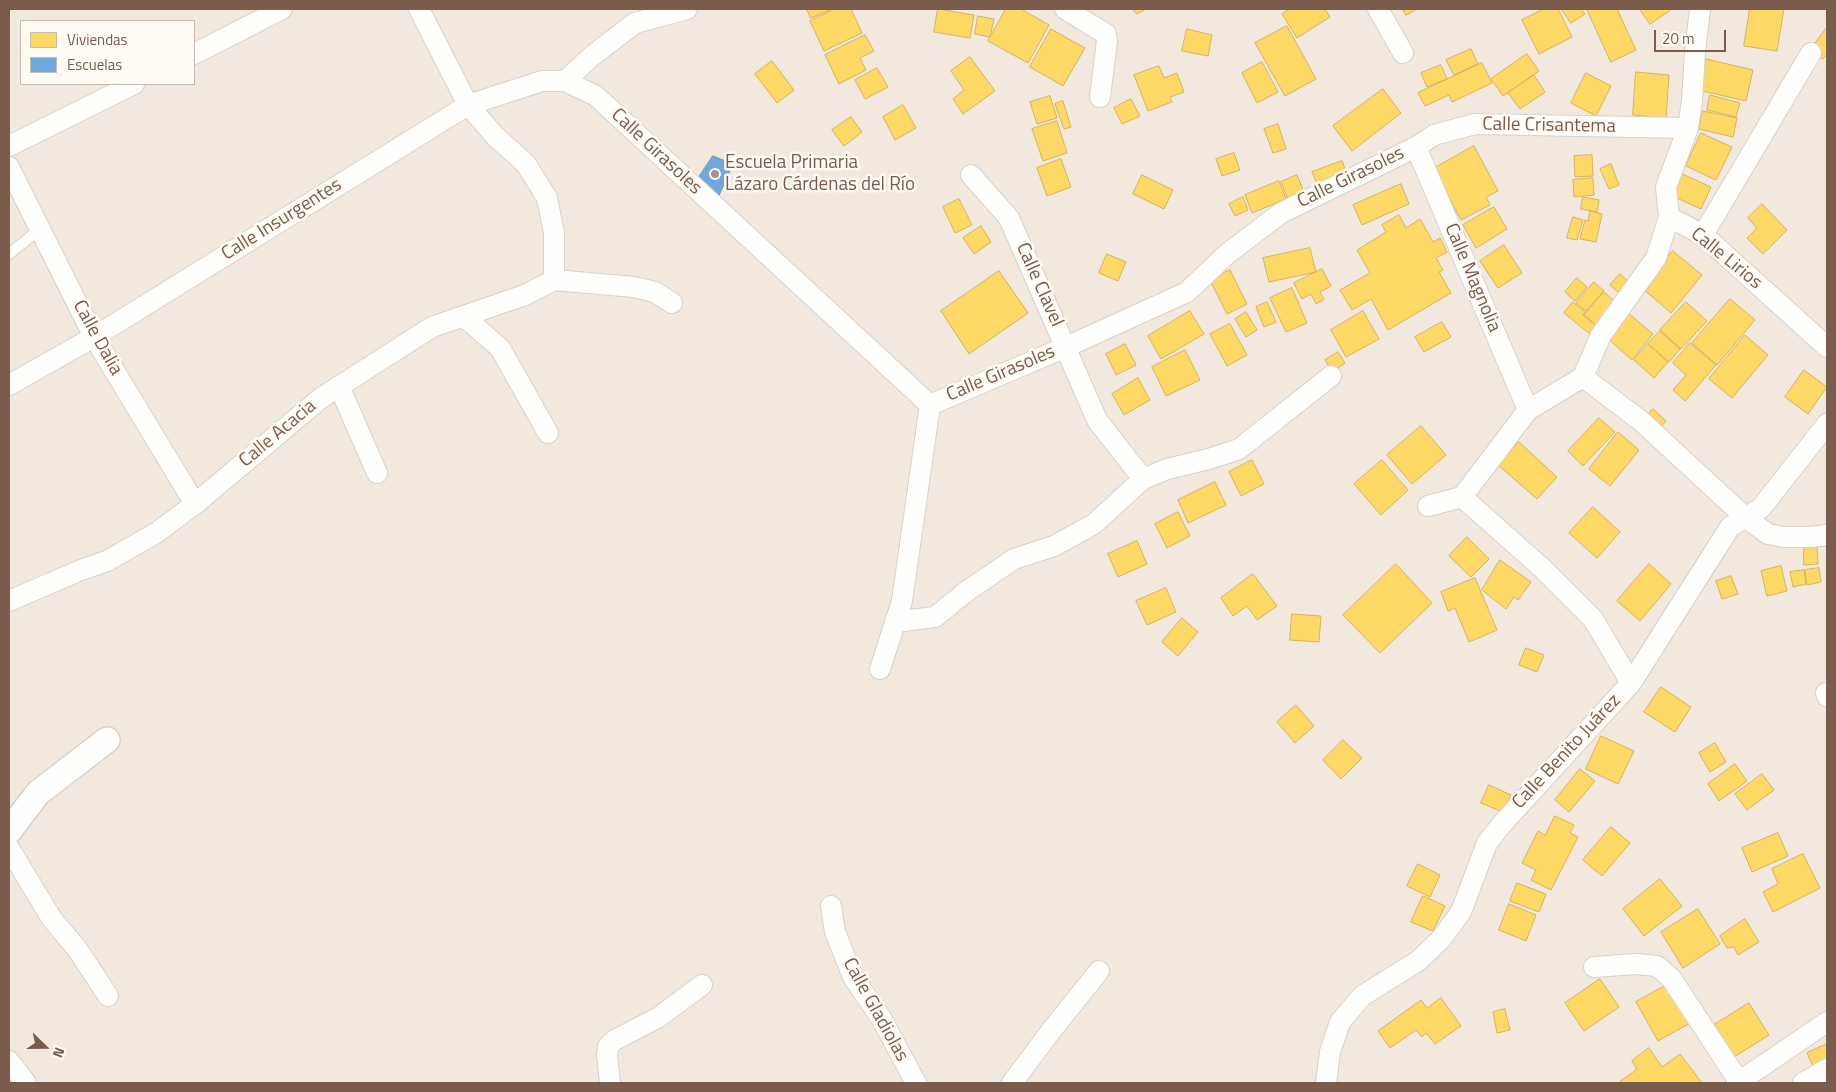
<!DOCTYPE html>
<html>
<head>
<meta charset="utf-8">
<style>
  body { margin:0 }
  #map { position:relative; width:1836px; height:1092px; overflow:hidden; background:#f9f5f0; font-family:"Titillium Web",sans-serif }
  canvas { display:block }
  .frame { position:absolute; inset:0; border:10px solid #7a5c4d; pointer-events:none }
  .legend { position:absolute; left:20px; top:20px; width:175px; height:65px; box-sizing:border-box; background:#fffaf3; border:1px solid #cabbb1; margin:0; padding:6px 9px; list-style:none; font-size:15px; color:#7a5c4d }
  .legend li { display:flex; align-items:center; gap:10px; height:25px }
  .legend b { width:25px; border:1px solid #cabbb1 }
  .north { position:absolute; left:20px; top:1022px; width:50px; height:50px; -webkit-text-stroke:4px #fffaf3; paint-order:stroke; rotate:112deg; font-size:14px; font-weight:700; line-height:20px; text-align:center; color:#7a5c4d }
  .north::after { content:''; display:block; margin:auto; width:18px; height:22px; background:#7a5c4d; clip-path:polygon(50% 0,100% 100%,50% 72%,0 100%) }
  .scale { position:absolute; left:1654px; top:30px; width:72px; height:22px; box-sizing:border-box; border:2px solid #7a5c4d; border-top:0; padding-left:6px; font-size:15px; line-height:18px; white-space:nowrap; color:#7a5c4d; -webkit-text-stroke:4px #fffaf3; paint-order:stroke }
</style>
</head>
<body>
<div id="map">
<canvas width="1836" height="1092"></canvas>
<div class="frame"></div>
<ul class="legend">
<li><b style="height:14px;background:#ffd966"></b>Viviendas</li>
<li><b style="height:14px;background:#6fa8dc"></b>Escuelas</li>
</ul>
<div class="north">N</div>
<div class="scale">20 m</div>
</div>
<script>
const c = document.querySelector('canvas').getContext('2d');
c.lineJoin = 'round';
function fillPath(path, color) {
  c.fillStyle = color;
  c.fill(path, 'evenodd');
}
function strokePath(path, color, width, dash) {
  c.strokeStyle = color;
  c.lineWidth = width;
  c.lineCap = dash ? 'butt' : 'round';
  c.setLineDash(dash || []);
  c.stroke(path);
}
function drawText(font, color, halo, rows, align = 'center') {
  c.font = font + ' "Titillium Web",sans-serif';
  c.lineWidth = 5;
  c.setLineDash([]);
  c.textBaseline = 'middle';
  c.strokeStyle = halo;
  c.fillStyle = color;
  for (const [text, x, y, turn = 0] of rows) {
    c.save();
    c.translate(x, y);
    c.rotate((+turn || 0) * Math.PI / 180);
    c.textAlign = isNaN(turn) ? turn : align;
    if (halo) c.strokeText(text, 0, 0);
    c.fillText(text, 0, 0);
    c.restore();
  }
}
const residential = new Path2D(`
  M9,9H1827V1083H9ZM21,21H194V84H21Z`);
const homes = new Path2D(`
  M807,9H832L811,18Z
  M835,9H851L862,33L824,51L810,21Z
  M938,9L974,15L970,38L934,32Z
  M1006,9H1021L1049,25L1028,63L988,41Z
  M1133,9H1146L1137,14Z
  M1290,9H1325L1330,17L1297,38L1282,14Z
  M1403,9H1417L1406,15Z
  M1544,9H1558L1572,37L1539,54L1522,20Z
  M1562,9H1581L1585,14L1571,23Z
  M1587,9H1617L1636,50L1611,62Z
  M1640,9H1672L1650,24Z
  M1750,9H1784L1777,51L1744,46Z
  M978,16L994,19L990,37L975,34Z
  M1287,26L1316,79L1285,96L1255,43Z
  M1827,27V56L1826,55L1823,59L1810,51Z
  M1051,29L1085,48L1063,86L1030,67Z
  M1187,29L1212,35L1208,56L1182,51Z
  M865,35L874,51L860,58L866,70L839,84L825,55Z
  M1471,49L1478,64L1454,75L1446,60Z
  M1527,54L1539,71L1503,96L1491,79Z
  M970,57L995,91L963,114L953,99L964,90L951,71Z
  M1706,59L1753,70L1746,101L1698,90Z
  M772,61L794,90L777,103L755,74Z
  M1262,62L1278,92L1257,103L1242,73Z
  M1482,63L1492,83L1452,102L1449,95L1425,106L1418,93Z
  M1441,65L1447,79L1427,87L1421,73Z
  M1159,66L1164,78L1177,73L1184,92L1170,97L1172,102L1148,111L1134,75Z
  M877,68L888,87L865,99L855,80Z
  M1636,72L1669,75L1666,118L1633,115Z
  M1586,73L1611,86L1596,116L1571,103Z
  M1534,75L1545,92L1520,109L1508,93Z
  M1383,89L1401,113L1352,151L1333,126Z
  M1710,95L1740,103L1736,117L1707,110Z
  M1050,96L1057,118L1037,124L1030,102Z
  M1131,99L1140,116L1122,124L1114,108Z
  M1063,101L1071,127L1064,129L1055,104Z
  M903,105L916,128L895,140L883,117Z
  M1703,111L1737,118L1733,137L1699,129Z
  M851,117L862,132L844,146L832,130Z
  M1057,121L1067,153L1043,161L1032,129Z
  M1278,124L1286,149L1273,153L1264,129Z
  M1701,133L1732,147L1716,180L1686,166Z
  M1474,146L1498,191L1486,197L1490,205L1461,220L1433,169Z
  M1234,153L1240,170L1222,176L1216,159Z
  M1592,155L1593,176L1575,177L1574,156Z
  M1061,159L1071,187L1047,196L1037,168Z
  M1342,161L1347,174L1318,186L1312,172Z
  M1611,164L1619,185L1609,189L1600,169Z
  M1680,173L1711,187L1701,209L1670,195Z
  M1142,175L1173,190L1164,209L1133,194Z
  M1297,175L1304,192L1288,199L1281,182Z
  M1593,178L1594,195L1574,197L1573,180Z
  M1279,181L1286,199L1252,213L1245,195Z
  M1401,184L1409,204L1362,225L1353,205Z
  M1243,197L1248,210L1235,216L1229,204Z
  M1583,197L1599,200L1597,212L1581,209Z
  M959,199L972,225L955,233L943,207Z
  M1762,204L1787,230L1763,254L1747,238L1757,228L1748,218Z
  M1494,207L1507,229L1476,248L1463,225Z
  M1590,211L1602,214L1596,242L1580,239L1585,220L1588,221Z
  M1399,215L1406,228L1420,219L1433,242L1440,238L1447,252L1436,258L1443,270L1439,272L1451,293L1388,330L1371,299L1352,310L1340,290L1370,273L1357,250L1386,232L1382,225Z
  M1573,217L1583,220L1577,240L1567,238Z
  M981,226L991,242L974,254L963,238Z
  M1504,245L1522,273L1498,288L1480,261Z
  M1310,248L1316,272L1269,282L1263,258Z
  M1673,251L1702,275L1671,313L1642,288Z
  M1107,254L1126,262L1118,281L1099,273Z
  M1322,269L1331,286L1320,292L1324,299L1316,304L1311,294L1302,299L1294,283Z
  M1230,270L1247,304L1227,314L1210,280Z
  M999,271L1028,313L969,354L941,311Z
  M1620,274L1628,281L1618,292L1610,285Z
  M1577,278L1587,287L1575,301L1565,292Z
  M1594,282L1604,291L1586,311L1576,303Z
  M1292,288L1307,323L1286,332L1270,298Z
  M1604,292L1618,304L1599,327L1584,315Z
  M1730,299L1755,320L1717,365L1692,343Z
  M1267,302L1276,322L1264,327L1256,307Z
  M1573,302L1585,312L1583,315L1597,327L1590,334L1564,313Z
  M1686,302L1707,321L1681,349L1660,330Z
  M1190,311L1204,334L1161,359L1148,336Z
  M1363,311L1379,339L1346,357L1331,330Z
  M1246,312L1257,330L1246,337L1235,319Z
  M1627,312L1653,334L1632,360L1606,337Z
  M1442,322L1451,337L1424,352L1415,337Z
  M1230,324L1247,355L1227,366L1210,334Z
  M1660,331L1680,349L1669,362L1648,344Z
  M1745,335L1768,355L1732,398L1709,379Z
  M1690,343L1716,365L1685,401L1673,390L1686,375L1673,363Z
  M1125,344L1136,365L1116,375L1106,354Z
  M1648,344L1668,362L1654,378L1634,360Z
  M1185,350L1200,380L1166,396L1152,367Z
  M1338,352L1345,363L1332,372L1325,360Z
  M1804,370L1827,387L1808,414L1785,397Z
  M1138,378L1150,400L1124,415L1112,394Z
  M1653,409L1666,421L1658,431L1645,419Z
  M1599,418L1615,432L1583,466L1568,451Z
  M1421,426L1446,455L1412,484L1387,455Z
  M1618,432L1639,450L1610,486L1589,469Z
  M1519,442L1557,477L1537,499L1498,465Z
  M1252,460L1264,484L1241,496L1229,472Z
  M1382,460L1408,490L1381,515L1354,484Z
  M1215,482L1226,505L1188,523L1178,500Z
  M1593,507L1620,532L1597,558L1569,533Z
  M1178,512L1190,536L1167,548L1155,524Z
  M1467,537L1489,559L1471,577L1449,556Z
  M1137,541L1147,564L1118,577L1108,554Z
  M1804,545H1817L1818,564L1804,565Z
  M1500,560L1531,582L1518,600L1514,597L1506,609L1482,590Z
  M1396,564L1432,603L1380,653L1343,615Z
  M1649,564L1671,584L1640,621L1617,601Z
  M1781,566L1787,591L1767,596L1761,571Z
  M1819,568L1821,582L1807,585L1805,570Z
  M1804,570L1806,584L1793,587L1790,572Z
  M1253,574L1277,606L1257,620L1247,606L1233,616L1221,598Z
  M1731,576L1738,594L1722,599L1716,581Z
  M1475,578L1497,630L1469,642L1455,608L1448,611L1441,592Z
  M1166,588L1176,612L1147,625L1136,601Z
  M1292,614L1321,616L1319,642L1290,640Z
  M1182,618L1198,632L1178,656L1162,642Z
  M1526,648L1544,655L1537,672L1519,665Z
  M1661,687L1691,707L1675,732L1644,712Z
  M1296,705L1314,726L1295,743L1277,722Z
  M1601,736L1634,751L1618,784L1586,769Z
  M1343,740L1362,758L1341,779L1323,760Z
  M1715,743L1726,762L1710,772L1699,753Z
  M1735,764L1747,781L1719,801L1708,784Z
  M1580,769L1595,781L1569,812L1555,800Z
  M1762,774L1774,790L1747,810L1735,794Z
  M1489,785L1511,795L1503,812L1481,803Z
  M1555,816L1574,825L1570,833L1578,837L1551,890L1531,880L1536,870L1522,863L1538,831L1545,835Z
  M1611,827L1630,843L1602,876L1583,860Z
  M1778,833L1788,856L1752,872L1742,848Z
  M1803,854L1820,888L1773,912L1763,892L1778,884L1772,869Z
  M1418,864L1440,875L1430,897L1407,886Z
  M1660,879L1682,906L1644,936L1623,909Z
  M1517,883L1546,894L1539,912L1510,901Z
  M1423,896L1445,906L1433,931L1411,922Z
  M1509,904L1536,915L1526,941L1499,930Z
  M1698,909L1720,944L1683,968L1661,932Z
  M1745,919L1759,942L1738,955L1734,947L1727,948L1720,936Z
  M1600,979L1619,1007L1584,1031L1565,1003Z
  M1670,983L1692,1022L1658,1041L1636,1002Z
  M1441,998L1461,1026L1435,1044L1426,1033L1422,1037L1416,1030L1390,1048L1378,1031L1421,1000L1427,1008Z
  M1749,1003L1769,1035L1734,1057L1714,1025Z
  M1505,1009L1510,1030L1497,1033L1493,1012Z
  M1827,1044V1060L1813,1066L1807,1053Z
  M1649,1048L1662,1067L1680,1054L1702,1083H1618L1637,1069L1632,1061Z`);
const schools = new Path2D(`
  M713,156L733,164L717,200L695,183Z`);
const service = new Path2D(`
  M9,254L40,229`);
const minor = new Path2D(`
  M419,9L468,105L496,137L526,164L547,198L554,233V280
  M1065,9L1106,34L1107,41L1100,97
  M1378,9L1403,53
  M194,54L282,9
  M565,81L592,56L635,23L687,9
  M9,146L134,84
  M1416,147L1528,410
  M9,167L94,337L195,504
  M971,175L1009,218L1097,420L1143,479
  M1669,217L1703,235L1827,347
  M1703,235L1811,53
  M554,280L634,287L655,292L672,303
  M463,316L500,348L548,433
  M1583,377L1601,335L1656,258L1669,217L1666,187L1688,128L1692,101L1695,52L1700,9
  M9,385L94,337L468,105L542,81H565L596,96L930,405
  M339,386L377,473
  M930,405L1066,347L1187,292L1227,254L1281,213L1416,147L1434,135L1475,124L1688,128
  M1462,497L1542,568L1593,619L1631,683
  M1428,506L1462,497L1528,410L1583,377L1641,421L1746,518L1768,534L1784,537H1811L1827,535
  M9,601L81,570L107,561L156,533L195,504L321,398L432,327L525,295L554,280
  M895,622L935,617L967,591L1014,559L1054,546L1094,524L1143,479L1167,469L1209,459L1239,449L1331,376
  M880,669L902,601L930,405
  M1826,693L1827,696
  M9,848L52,919L78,950L108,996
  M831,906L835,932L853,977L881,1018L916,1083
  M1594,967L1636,964L1657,966L1671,978L1740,1083
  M9,1061L26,1083
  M610,1083L607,1055L608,1046L615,1040L659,1017L702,985
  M1012,1083L1051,1031L1099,971
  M1326,1083L1330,1052L1340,1022L1362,996L1418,961L1441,939L1461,912L1487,843L1502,824L1631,683L1730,527L1761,508L1827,424
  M1737,1083L1827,1022
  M1803,1083L1827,1069`);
const tertiary = new Path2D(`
  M9,831L38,793L107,740`);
const markers = [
  [715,174,5,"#a69286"]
];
const streetNames = [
  ["Calle Crisantema",1549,126,1],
  ["Calle Girasoles",656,152,43],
  ["Calle Girasoles",1351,178,-26],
  ["Calle Insurgentes",282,220,-32],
  ["Calle Lirios",1726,259,39],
  ["Calle Magnolia",1472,278,67],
  ["Calle Clavel",1039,285,66],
  ["Calle Dalia",97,338,61],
  ["Calle Girasoles",1001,374,-23],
  ["Calle Acacia",278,434,-40],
  ["Calle Benito Juárez",1567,752,-47],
  ["Calle Gladiolas",875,1010,61]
];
const poiNames = [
  ["Escuela Primaria",725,163],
  ["Lázaro Cárdenas del Río",725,185]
];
fillPath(residential, '#f2e8de');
fillPath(homes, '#ffd966');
strokePath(homes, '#d7b45e', 1);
fillPath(schools, '#6fa8dc');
strokePath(schools, '#7291b1', 1);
strokePath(service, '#d7d1cb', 12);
strokePath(minor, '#d7d1cb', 22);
strokePath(tertiary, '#d7d1cb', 28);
strokePath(service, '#fefefd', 10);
strokePath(minor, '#fefefd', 20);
strokePath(tertiary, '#fefefd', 25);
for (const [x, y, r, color] of markers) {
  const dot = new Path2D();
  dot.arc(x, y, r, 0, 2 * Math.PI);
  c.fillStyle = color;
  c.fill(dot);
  strokePath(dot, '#fffaf3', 2);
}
drawText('19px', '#7a5c4d', '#fffaf3', streetNames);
drawText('19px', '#7a5c4d', '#fffaf3', poiNames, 'left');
</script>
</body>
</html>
